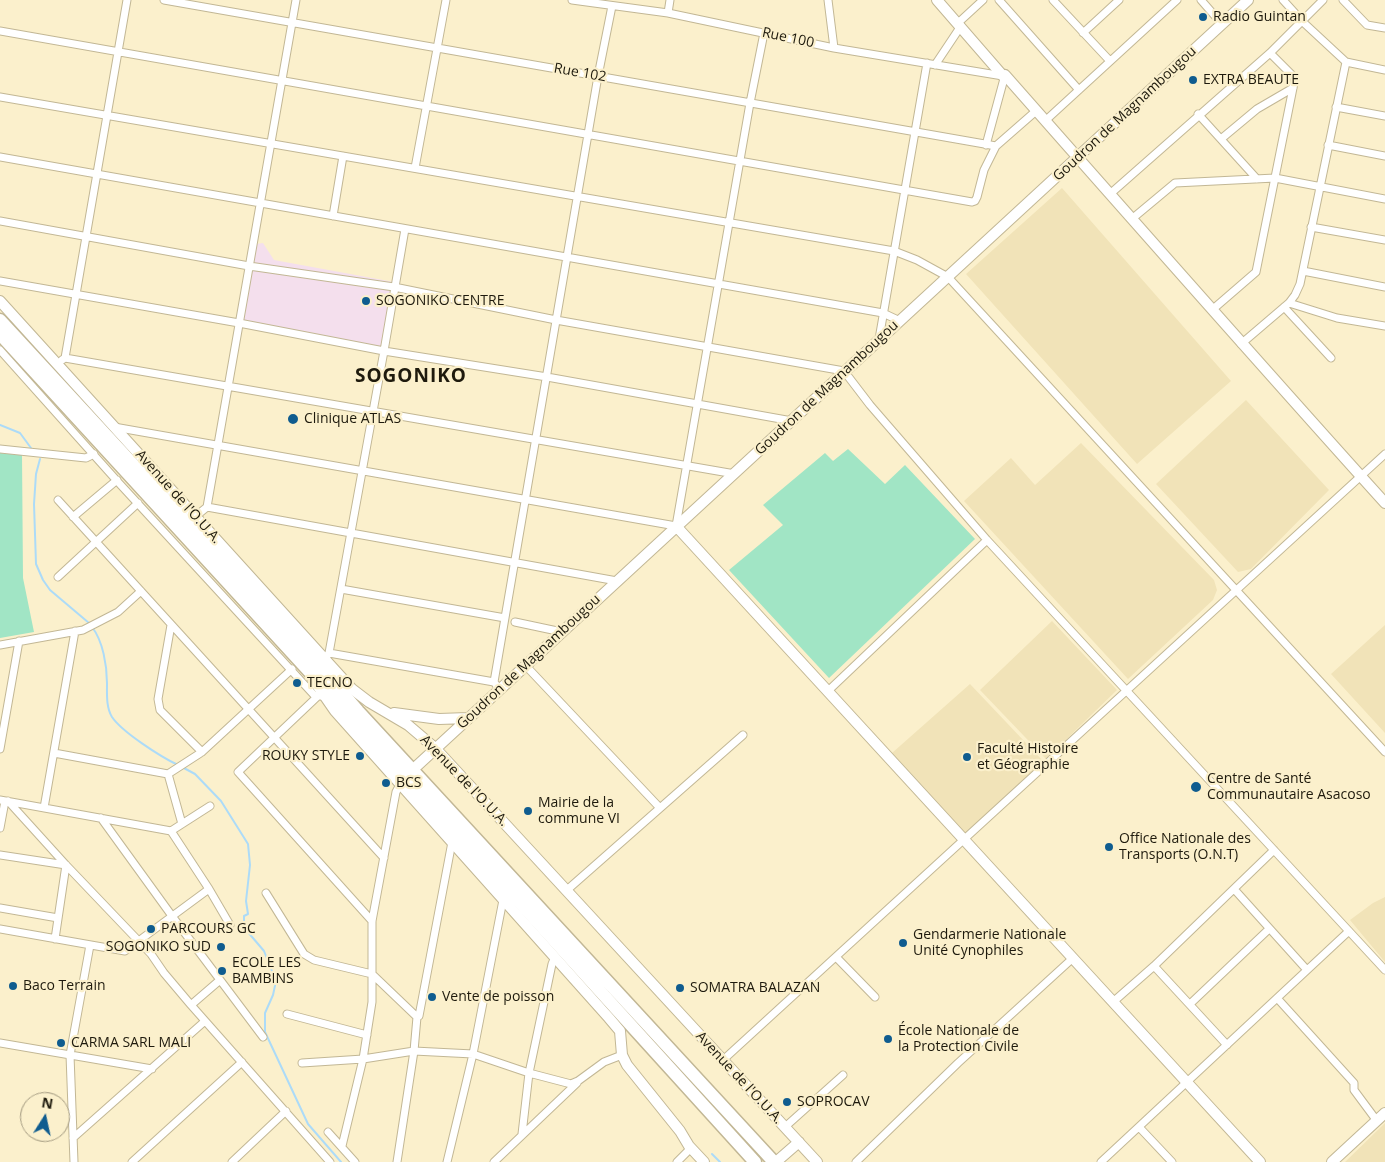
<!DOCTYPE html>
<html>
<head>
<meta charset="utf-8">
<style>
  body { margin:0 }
  #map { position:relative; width:1385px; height:1162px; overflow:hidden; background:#fbf0cc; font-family:"Open Sans",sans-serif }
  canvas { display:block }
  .north { position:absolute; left:20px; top:1092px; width:50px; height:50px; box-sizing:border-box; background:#fbf0cc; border:1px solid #a39a80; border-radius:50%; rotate:10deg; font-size:14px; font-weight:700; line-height:20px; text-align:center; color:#1e1a0d }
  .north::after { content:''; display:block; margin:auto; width:18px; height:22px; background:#0f5c8f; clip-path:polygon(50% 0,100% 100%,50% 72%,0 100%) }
</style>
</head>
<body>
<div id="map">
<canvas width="1385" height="1162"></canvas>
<div class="north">N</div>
</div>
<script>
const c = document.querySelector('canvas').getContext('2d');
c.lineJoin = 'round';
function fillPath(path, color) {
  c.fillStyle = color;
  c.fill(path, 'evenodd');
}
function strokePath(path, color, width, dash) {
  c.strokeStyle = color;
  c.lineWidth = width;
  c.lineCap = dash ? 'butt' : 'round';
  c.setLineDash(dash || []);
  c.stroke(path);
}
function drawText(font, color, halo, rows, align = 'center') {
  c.font = font + ' "Open Sans",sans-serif';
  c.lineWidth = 4.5;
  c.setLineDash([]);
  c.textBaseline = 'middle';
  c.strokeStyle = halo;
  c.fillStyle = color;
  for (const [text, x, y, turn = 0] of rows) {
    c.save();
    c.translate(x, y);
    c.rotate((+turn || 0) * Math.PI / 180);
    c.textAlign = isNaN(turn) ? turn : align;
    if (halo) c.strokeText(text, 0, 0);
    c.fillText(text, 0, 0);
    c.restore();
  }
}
const commercial = new Path2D(`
  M263,243L274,260L394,282L383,348L242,321L256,244Z`);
const built = new Path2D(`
  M1062,188L1231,381L1137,464L966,274Z
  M1246,400L1329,490L1251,569L1238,572L1156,484Z
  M1081,443L1214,580L1217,590L1213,600L1128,679L964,501L1011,458L1035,485Z
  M1052,621L1117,690L1046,759L980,690Z
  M1385,625V733L1331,674Z
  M970,684L1043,761L965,835L892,753Z
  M1385,897V962L1350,920L1373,903Z
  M1385,1123V1162H1345Z`);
const green = new Path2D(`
  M848,449L885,484L905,465L975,539L829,678L729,570L783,525L763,505L825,453L833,461Z
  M0,453L22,455L23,578L34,632L0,638Z`);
const stream = new Path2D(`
  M0,425L20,433L31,448
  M40,459L36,474L34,504L36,564L43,580L50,590L89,623
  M92,627C103,641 107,666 107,683C107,694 106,707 112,717C122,732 161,757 178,765
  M182,767L195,774L221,801L248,844L250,865L246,901L248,914L244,916V925L247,931L264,951L276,981L273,995L265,1013V1032L308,1124L341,1162
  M712,1154L720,1162`);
const street = new Path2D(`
  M164,0L996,146
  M572,0L668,13L834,48L1003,76
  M828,0L834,48
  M999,0L1079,90
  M1053,0L1110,61
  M1201,0L1222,24
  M1283,0L1304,23L1346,62L1385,70
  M1343,0L1367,25L1385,28
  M668,13L670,0
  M958,23L983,0
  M0,31L972,202L975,201L977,197L984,170L996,146L1036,111
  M1083,33L1119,0
  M935,65L961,26
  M0,97L894,251L917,260L948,277L1385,752
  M1336,107L1385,116
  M1198,114L1257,179
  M1045,121L1177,0
  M1221,139L1257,109L1293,88
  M986,145L1005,75
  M1328,145L1385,156
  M0,157L883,313L900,321
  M415,168L446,0
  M1110,194L1270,53L1323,0
  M333,216L343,156
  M1133,218L1175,183L1275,178L1385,199
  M0,221L249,266L394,287L556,320L844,371L870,405L987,540L1385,970
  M1311,227L1385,240
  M1303,271L1385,287
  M0,281L239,323L384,351L547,377L792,421
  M1289,303L1337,318L1385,326
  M1284,307L1331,358
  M1212,310L1256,272L1295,78L1270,53
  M879,339L927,63
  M1241,344L1289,303L1295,295L1300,284L1346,62
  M0,350L118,482L314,695L318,696H323
  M65,358L735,474
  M62,360L65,358L127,0
  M114,427L676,526L750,103L764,33
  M0,449L86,458L94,454
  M58,500L384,858
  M207,507L617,581
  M196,516L207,507L296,0
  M73,517L117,480
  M58,577L138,503
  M341,589L505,618
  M515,622L562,632
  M171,625L158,699L160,710L202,752
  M0,645L83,630L118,612L141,591
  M329,653L494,682L497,686
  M323,662L329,653L384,351L405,229
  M526,666L660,808
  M494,682L598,76L612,6
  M828,691L987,540
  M318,696L238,772L372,921
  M0,749L19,641
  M54,753L168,774L202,752L292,669
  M168,774L182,824
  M0,800L171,831L210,806
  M8,801L66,865L151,954L164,973L191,1005L330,1162
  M44,808L75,631
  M101,818L172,916L263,1037
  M0,828L5,801
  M171,831L209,889L230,925
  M0,855L66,865L55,939
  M1234,889L1307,970
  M567,890L743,735
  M266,893L304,954L314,960L372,974L417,1017L414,1051L397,1162
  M0,908L58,918
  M0,929L125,951L209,889
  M836,957L875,997
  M1154,966L1227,1045
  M1277,998L1354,1083V1090L1377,1121
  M1113,1002L1154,966L1274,850
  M1190,1004L1269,929
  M191,1005L220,980
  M287,1014L367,1035
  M417,1017L419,1016L452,842
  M0,1043L152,1069
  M723,1060L1385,454
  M302,1063L363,1059L414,1051L473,1054L529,1073L571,1084L578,1081L604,1062L622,1055
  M785,1127L843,1075
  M1139,1127L1172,1162
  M328,1132L355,1162
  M522,1134L529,1073L552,964L555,957
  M73,1138L205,1021
  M342,1146L363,1059L372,1002V921L396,792L402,781
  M74,1162L70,1055L90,945
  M132,1162L242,1062
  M232,1162L286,1111
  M447,1162L473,1054L503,900
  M494,1162L577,1083
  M677,1162L691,1148
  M856,1162L958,1063L1073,958
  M1101,1162L1349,931`);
const secondary = new Path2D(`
  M937,0L1003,76L1005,75C1131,218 1257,361 1385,503
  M0,301L352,689L369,702L408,725L435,748L817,1162
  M676,526L1260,1162
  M317,685L335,711L609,1018L620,1031L622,1055L627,1065L680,1131L689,1146L704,1162
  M394,713L439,719L468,718
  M407,775L1248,0
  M776,1162L799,1142
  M1332,1162L1385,1113`);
const highway = new Path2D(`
  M0,320L320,667L358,711L774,1162
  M0,334L405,776L755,1162`);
const markers = [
  [1203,17,5,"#0f5c8f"],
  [1193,80,5,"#0f5c8f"],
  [366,301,5,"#0f5c8f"],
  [293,419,6,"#0f5c8f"],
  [297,683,5,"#0f5c8f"],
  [360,756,5,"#0f5c8f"],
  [967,757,5,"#0f5c8f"],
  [386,783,5,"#0f5c8f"],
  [1196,787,6,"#0f5c8f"],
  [528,811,5,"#0f5c8f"],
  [1109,847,5,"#0f5c8f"],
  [151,929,5,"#0f5c8f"],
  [903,943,5,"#0f5c8f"],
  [221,947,5,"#0f5c8f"],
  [222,971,5,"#0f5c8f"],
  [13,986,5,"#0f5c8f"],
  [680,988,5,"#0f5c8f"],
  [432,997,5,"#0f5c8f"],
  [888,1039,5,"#0f5c8f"],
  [61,1043,5,"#0f5c8f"],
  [787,1102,5,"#0f5c8f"]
];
const poiNames = [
  ["Radio Guintan",1213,17],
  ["EXTRA BEAUTE",1203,80],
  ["SOGONIKO CENTRE",376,301],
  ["Clinique ATLAS",304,419],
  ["TECNO",307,683],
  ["Faculté Histoire",977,749],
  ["et Géographie",977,765],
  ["ROUKY STYLE",350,756,"right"],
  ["Centre de Santé",1207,779],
  ["Communautaire Asacoso",1207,795],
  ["BCS",396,783],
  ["Mairie de la",538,803],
  ["commune VI",538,819],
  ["Office Nationale des",1119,839],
  ["Transports (O.N.T)",1119,855],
  ["PARCOURS GC",161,929],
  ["Gendarmerie Nationale",913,935],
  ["Unité Cynophiles",913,951],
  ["SOGONIKO SUD",211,947,"right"],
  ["ECOLE LES",232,963],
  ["BAMBINS",232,979],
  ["Baco Terrain",23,986],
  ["SOMATRA BALAZAN",690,988],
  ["Vente de poisson",442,997],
  ["École Nationale de",898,1031],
  ["la Protection Civile",898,1047],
  ["CARMA SARL MALI",71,1043],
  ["SOPROCAV",797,1102]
];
const streetNames = [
  ["Rue 100",788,38,12],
  ["Rue 102",580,73,10],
  ["Goudron de Magnambougou",1125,114,-43],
  ["Goudron de Magnambougou",827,388,-43],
  ["Avenue de l'O.U.A.",178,497,48],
  ["Goudron de Magnambougou",529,662,-43],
  ["Avenue de l'O.U.A.",464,781,46],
  ["Avenue de l'O.U.A.",739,1078,47]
];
const districtNames = [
  ["SOGONIKO",411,377]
];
fillPath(commercial, '#f4dfed');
fillPath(built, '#f1e3b8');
fillPath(green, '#a1e5c5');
strokePath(stream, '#acdbf8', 2);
strokePath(street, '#c2b795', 9);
strokePath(secondary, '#c2b795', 12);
strokePath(highway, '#c2b795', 15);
strokePath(street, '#fff', 7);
strokePath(secondary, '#fff', 10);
strokePath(highway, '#fff', 12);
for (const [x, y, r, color] of markers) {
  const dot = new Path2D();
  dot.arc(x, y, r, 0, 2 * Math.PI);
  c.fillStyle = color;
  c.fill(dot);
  strokePath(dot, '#fbf0cc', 2);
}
drawText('14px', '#1e1a0d', '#fbf0cc', poiNames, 'left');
drawText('14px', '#1e1a0d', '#fbf0cc', streetNames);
c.letterSpacing = '1px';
drawText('bold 19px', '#1e1a0d', '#fbf0cc', districtNames);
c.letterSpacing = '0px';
</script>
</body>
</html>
